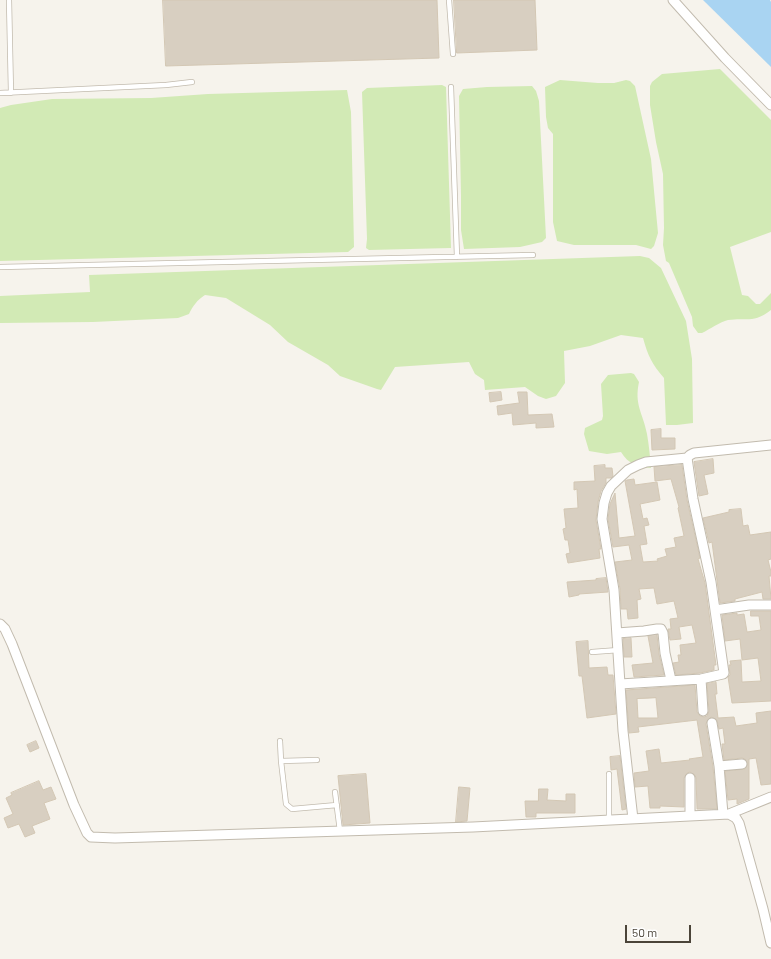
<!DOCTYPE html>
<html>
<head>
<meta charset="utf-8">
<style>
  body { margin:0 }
  #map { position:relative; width:771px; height:959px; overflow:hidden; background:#f6f3ec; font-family:Barlow,sans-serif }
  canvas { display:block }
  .scale { position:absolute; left:625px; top:925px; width:66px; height:18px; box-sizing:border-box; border:2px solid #4b4439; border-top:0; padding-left:5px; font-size:12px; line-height:14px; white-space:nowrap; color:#4b4439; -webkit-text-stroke:3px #fff; paint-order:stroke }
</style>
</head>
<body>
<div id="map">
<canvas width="771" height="959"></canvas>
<div class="scale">50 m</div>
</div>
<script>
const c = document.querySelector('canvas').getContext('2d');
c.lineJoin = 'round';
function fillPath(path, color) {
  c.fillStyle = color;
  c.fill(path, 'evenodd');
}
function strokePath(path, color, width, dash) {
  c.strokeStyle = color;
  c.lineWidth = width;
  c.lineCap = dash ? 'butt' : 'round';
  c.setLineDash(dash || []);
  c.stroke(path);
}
const green = new Path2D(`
  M720,69L771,120V232L730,247L742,295L748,296L756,304H760L771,293V310C753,324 747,317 728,320C720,322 710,329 702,333H698L693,326L692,317L669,263L666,261L663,245L664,228L663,174L656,142L650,105V86L652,82L662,74Z
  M560,80L598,83H614L626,80L630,81L635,86L651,159L658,233L654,246L651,249L636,245H574L557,241L553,222V134L548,128L546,117L545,87Z
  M442,85L446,87L451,248L369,250L366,248L367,239L362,92L367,88Z
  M532,86L536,91L539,101L546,238L542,242L520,247L464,249L461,230V196L459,96L463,89L487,87Z
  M347,90L351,112L354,247L348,252L0,261V108L11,105L52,99L151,98L208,94Z
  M640,256L649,258L661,268L686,321L692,359L693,423L677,425H666L664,378C652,364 648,356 643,338L621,335L590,346L564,351L565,383L556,396L546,399L538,396L525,387L485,390L484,380L475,374L469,362L395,367L381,390L377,389L340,376L328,365L288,342L270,325L226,298L205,295C197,300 193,306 189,314L178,318L93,322L0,323V296L90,292L89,275Z
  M631,373L634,374L639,382C634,405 643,413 647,434C649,445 650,457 651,468C638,467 628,464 621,452L607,454L589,451L584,434L585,428L602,420L603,416L601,384L608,375Z`);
const water = new Path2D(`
  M703,0H770L771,2V67Z`);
const building = new Path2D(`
  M163,0H437L439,58L166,66Z
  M454,0H535L537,50L457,53Z
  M501,392L502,400L490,402L489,393Z
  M518,392H527L528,415L552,414L554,427L536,428V423L513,425L512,413L498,415L497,406L519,403Z
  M661,429V438H675V449L652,450L651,430Z
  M713,459L714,473L704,475L708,494L699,496L694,462Z
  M605,465V468H612L613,476L611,478H606V483L601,491L598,502L596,520L601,549H599L600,558L568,563L566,554L570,553L568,540H565L563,529L566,528L564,509L578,508L577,489L574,490V482L595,481L594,466Z
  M682,465L687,500L700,558L698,559L705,583L716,665H714V670L700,673L676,675L673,663L679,662L678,655H681L680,645L696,643L692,625L679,627L681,639L670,640L668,629H671L670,619L678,618L674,601L657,604L654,588L639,589L641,599L637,600L638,618L628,619L627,609H621L620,589L615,562L632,560L629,545L613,547L608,519L610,504L615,493L619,538L635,536L625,481L627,480L634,479L635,485L657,482L660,500L640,504L643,519L647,518L649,525L644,526L647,544L640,545L643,562L658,561L657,559L667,556L665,549L676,547L674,538L684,536L678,508L679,507L671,479L655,481L654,467Z
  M741,509L743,526L748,525L750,535L771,532V559L768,560L771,572V576H769L771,599H763L762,592L735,599V601L720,603L712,542L709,543L703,518L729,512V510Z
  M606,578L608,592L579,594V595L569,597L567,582L596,580V579Z
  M751,611H771V701L732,703L728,677L730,675L729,665H731L730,661L741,660L742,682L761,681L758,658L742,660L740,639L725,641L722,615L737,613V615L744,614L747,632L761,630L759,616H751Z
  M657,635L659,654L664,675L634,677L632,665L653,663L648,636Z
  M631,638L632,657H624L623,639Z
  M588,641L589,668L607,667L608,675H613L616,714L587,718L582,676H579L576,642Z
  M716,682L717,694H715L718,718L734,717L736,726L757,723L756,713L771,711V784L761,785L756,758L749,759V799L737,804V799L728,800L725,771L745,769L748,763L745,759L742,758L724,760L722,744H725L723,728L719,729L717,720L711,717L707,721L706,724L713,767L717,809H697L696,778L695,775L690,772L687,773L684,778V807L660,806V808H650L648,786L635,787L634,773L649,771L646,751L659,749L661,763L690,760L689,759L703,757L697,720L638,727L639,732L629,733L626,690L695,685L697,712L700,716L704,717L707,716L709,711L707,684ZM656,698L658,718H638L637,699Z
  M36,741L39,748L30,752L27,745Z
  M620,756L626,809L622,810L617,769L611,770L610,757Z
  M366,774L370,823L343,825L338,776Z
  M39,781L43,790L51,787L56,799L44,803L50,819L32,826L35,833L25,837L19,824L8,828L4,818L13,814L6,798L12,795L11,793Z
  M459,787L470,788L467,821L456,822Z
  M539,789H548L547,800L566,801V794H575V813H536V817H526L525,801H538Z`);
const service = new Path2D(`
  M9,0L11,93
  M449,0L453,54
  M451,87L457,257
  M0,93L166,85L192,82
  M0,267L533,255
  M592,652L619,650
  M280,741L281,761
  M317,760L281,761L286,804L292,809L337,805
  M335,792L340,831
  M609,820V774`);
const minor = new Path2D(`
  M673,0L725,58L771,105
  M715,610L749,605H771
  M0,624L5,629L12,644L74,805L87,833L91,837L115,838L473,827L729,814L736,818L739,823L763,909L771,943
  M617,633L644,631L657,629H661L663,633L665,653L671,680
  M701,679L703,711
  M620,684L701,679L723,674L724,673L711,582L693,499L687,458
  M712,723L719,766L723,814
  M719,766L742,764
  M729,814L771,797
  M690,816V778
  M633,819L623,731L614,590L602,519L604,503L607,493L611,486L628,470L638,465L646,462L687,458L690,455L694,453L771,445`);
fillPath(green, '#d2eab5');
fillPath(water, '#a9d4f2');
fillPath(building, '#d8cfc1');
strokePath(building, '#d3c7b4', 1);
strokePath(service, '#c2bbae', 6);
strokePath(minor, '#c2bbae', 11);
strokePath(service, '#fff', 4.5);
strokePath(minor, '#fff', 9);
</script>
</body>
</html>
